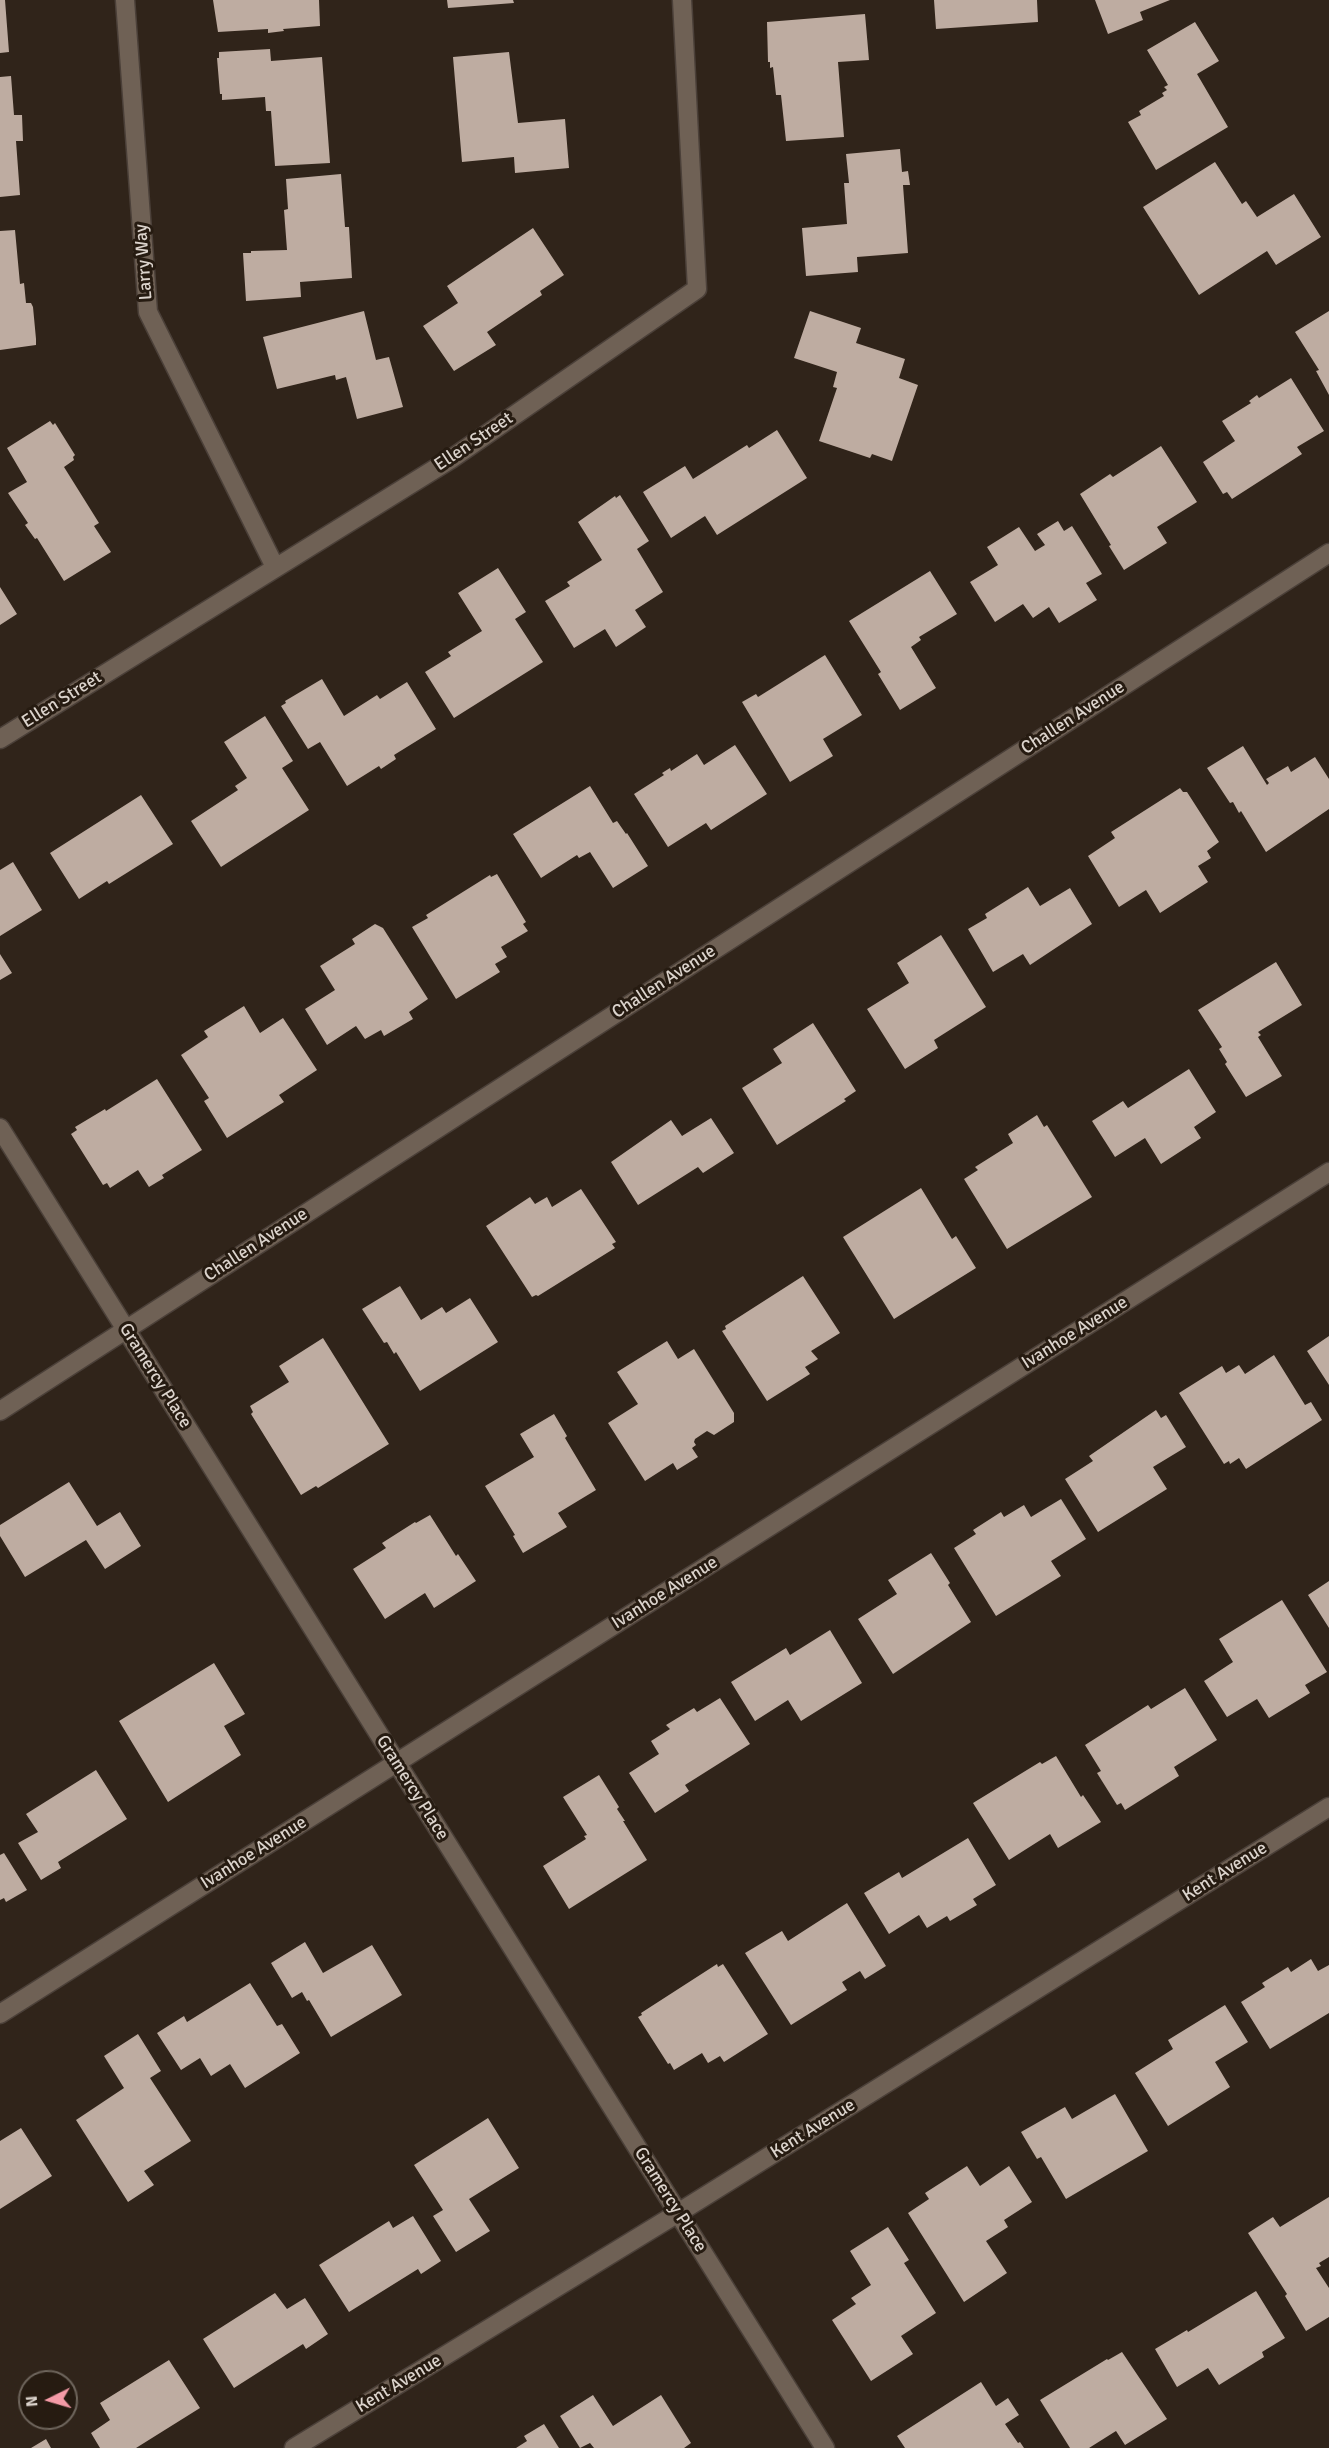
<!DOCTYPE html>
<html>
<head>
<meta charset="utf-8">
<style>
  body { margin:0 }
  #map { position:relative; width:1329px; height:2448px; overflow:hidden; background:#30241a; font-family:Signika,sans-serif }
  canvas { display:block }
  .north { position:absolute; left:18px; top:2370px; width:60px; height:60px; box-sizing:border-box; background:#261b11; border:2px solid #6e655c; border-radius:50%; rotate:265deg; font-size:16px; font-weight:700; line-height:24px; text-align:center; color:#dbd3cc }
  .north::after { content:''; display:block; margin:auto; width:21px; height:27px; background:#f49aa6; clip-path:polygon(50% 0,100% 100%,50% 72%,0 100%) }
</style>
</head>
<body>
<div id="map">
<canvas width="1329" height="2448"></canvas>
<div class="north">N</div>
</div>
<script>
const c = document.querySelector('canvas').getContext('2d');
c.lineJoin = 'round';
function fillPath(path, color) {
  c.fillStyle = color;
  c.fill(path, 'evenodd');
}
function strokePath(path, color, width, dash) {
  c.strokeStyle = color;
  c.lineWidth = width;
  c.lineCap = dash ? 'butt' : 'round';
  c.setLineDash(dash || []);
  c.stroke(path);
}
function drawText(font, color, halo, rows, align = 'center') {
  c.font = font + ' Signika,sans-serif';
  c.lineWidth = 6;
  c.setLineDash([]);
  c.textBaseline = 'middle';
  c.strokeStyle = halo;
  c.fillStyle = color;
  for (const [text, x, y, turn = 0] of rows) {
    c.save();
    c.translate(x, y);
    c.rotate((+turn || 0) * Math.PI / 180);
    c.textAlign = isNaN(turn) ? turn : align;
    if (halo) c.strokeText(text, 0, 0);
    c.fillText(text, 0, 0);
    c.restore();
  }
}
const building = new Path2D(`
  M0,0H5L9,52L0,53Z
  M213,0H319L320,26L283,29L284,31L268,33V29L218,32Z
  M447,0H513L514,3L448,8Z
  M934,0H1037L1038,22L936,29Z
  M1095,0H1170L1140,12L1143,20L1108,34Z
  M865,14L869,60L838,62L844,137L786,141L781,95H776L773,67L770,68V62H768L767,22Z
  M1195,22L1219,61L1197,74L1228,127L1156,170L1128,122L1141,115L1139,111L1164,96L1162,93L1167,90L1164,87L1168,85L1147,50Z
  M270,49L271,61L322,57L330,163L275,166L271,111H266L265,97L222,100V94H220L217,58H219V52Z
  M509,52L518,123L565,119L569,168L515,173L514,157L462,162L453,57Z
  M11,76L14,115H22L23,141H16L20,195L0,197V77Z
  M900,149L902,172L908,171L910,185H903L908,253L857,257L858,272L806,276L802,228L847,224L844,183H849L846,154Z
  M1215,162L1242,204L1246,201L1257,217L1294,194L1321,237L1276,265L1267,251L1199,295L1143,207Z
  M341,174L345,227H349L352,278L300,282L301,297L246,301L243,253H251V251L287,250L284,210L288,209L286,179Z
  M533,228L564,275L540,291L542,295L487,332L496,345L454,371L423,326L458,303L447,286Z
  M15,230L20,284L24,283L26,303H31L33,307L36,339V345L0,350V231Z
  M364,311L376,360L389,357L403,407L357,419L346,377L336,380L335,375L277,389L263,337Z
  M810,311L861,328L856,343L905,359L899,378L918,385L892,461L872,454L870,458L819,441L837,388L833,387L837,372L794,358Z
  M1329,311V395L1316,371L1319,370L1295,332Z
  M1291,378L1324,431L1297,447L1302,454L1232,499L1227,492L1223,494L1203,462L1235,441L1222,421L1251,403L1249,401L1257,395L1259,398Z
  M50,421L53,425L55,423L75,455L73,457L74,460L64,467L99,523L94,526L111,552L64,581L37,538L35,539L25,525L28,523L8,493L27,482L7,448Z
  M777,430L807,478L717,535L705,516L671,538L643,492L685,466L693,479L747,445L749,448Z
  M1161,446L1197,502L1157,527L1167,543L1124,570L1109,546L1111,545L1080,494L1110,474L1113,477Z
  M620,495L649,541L637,549L663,592L635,610L646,627L616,647L605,629L574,648L545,601L570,586L567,582L602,560L578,522L615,496L616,498Z
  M1058,521L1064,531L1072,526L1102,574L1086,583L1097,600L1059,623L1049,607L1033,618L1023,604L995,622L970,582L998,565L987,547L1019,527L1035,551L1045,545L1037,534Z
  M498,568L526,612L515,619L543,662L454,718L425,672L451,656L448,652L482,631L458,593Z
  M930,571L957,614L919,637L921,640L911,647L936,688L900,710L878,674L881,672L849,621Z
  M0,587L17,614L0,625Z
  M825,655L862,715L823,739L833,756L790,782L742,702L756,694L758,697Z
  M322,679L344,716L377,695L380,699L407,682L436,729L394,755L396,759L381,769L379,766L347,786L320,742L308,749L281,706L286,703L285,701Z
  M265,716L293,761L282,768L309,810L221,867L191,821L238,790L235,786L247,778L224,742Z
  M735,745L767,794L711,830L706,823L668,847L634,794L664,775L662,773L670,768L671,771L697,754L704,765Z
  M1243,746L1267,785L1269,783L1266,779L1288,766L1291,772L1315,757L1329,779V809L1266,852L1241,811L1239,813L1233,802L1230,803L1207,768Z
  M590,786L613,823L617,821L626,834L627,833L648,866L613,888L590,852L579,858L577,855L541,878L513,834Z
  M1180,788L1183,792H1187L1219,842L1207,851L1211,858L1198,866L1208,882L1160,913L1146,890L1119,907L1088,856L1115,838L1111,832Z
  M141,795L173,844L109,884L107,881L79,899L50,853Z
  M13,862L42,910L0,936V870Z
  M497,874L526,922L523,924L528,931L501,947L507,957L495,964L500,972L456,999L412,927L428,918L426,915L490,875L491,877Z
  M1028,887L1040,906L1070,888L1092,924L1030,965L1023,954L993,972L968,929L987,918L985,914Z
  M375,924L383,928L428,999L409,1012L413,1019L384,1036L381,1030L365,1039L356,1026L327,1045L305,1009L335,990L320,966L355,944L352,939Z
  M941,935L986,1007L934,1040L938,1048L905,1069L867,1009L909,983L897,963Z
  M0,954L12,973L0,980Z
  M1276,962L1302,1005L1258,1032L1261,1035L1258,1037L1282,1076L1246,1097L1225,1064L1227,1062L1219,1049L1222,1047L1198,1010Z
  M244,1006L260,1033L283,1018L317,1070L279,1095L284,1102L227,1138L204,1101L209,1098L181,1055L208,1037L204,1031Z
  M813,1023L856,1091L844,1099L846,1101L777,1145L742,1088L782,1063L773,1049Z
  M1189,1069L1216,1112L1194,1127L1201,1138L1161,1164L1145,1138L1115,1157L1092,1121L1123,1101L1128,1108Z
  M157,1079L202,1150L162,1175L164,1178L149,1187L138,1170L110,1188L107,1183L103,1185L71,1134L77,1130L75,1127L105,1109L106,1111Z
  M1037,1115L1044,1127L1047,1125L1092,1197L1007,1249L964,1179L978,1170L975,1167L1013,1143L1008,1134Z
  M711,1118L734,1153L703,1173L698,1167L638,1205L611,1162L671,1120L682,1136Z
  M921,1188L952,1239L956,1236L976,1268L894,1319L843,1237Z
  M581,1189L616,1242L612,1244L615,1248L538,1296L536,1295L532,1297L486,1226L530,1197L535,1204L547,1197L552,1207Z
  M803,1276L840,1333L811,1351L818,1359L805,1367L810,1374L767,1401L722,1331L726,1329L725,1326Z
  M400,1286L421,1320L442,1307L446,1313L470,1298L498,1342L420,1391L396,1352L394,1354L387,1342L384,1343L362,1309Z
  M1329,1336V1385L1307,1351Z
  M323,1338L389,1444L318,1488L316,1486L301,1495L251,1414L253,1412L250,1406L289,1382L279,1366Z
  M667,1341L678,1359L694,1349L734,1413V1422L714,1435L707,1431L695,1439L694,1442L696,1445L692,1448L698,1457L677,1470L673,1463L645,1481L608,1423L638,1404L617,1372Z
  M1274,1355L1305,1405L1311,1402L1322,1420L1246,1469L1239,1458L1230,1464L1229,1461L1224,1464L1179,1393L1222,1366L1226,1373L1239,1365L1245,1374Z
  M1156,1410L1161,1418L1166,1415L1186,1447L1153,1467L1167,1489L1098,1532L1065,1479L1093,1461L1089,1456Z
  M554,1414L567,1436L565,1438L596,1490L558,1513L567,1527L523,1553L513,1536L515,1535L485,1486L534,1457L520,1434Z
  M69,1482L97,1526L120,1512L141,1546L105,1569L86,1540L25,1577L0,1536V1525Z
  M1061,1499L1086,1539L1051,1561L1061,1576L996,1616L954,1548L976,1534L973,1530L1001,1512L1004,1517L1024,1505L1031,1517Z
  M430,1515L456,1556L458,1554L476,1581L434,1608L425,1593L385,1619L353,1569L386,1548L382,1543L415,1522L416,1523Z
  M931,1553L950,1583L948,1585L971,1622L893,1674L858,1619L897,1594L888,1580Z
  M1329,1581V1628L1308,1595Z
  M1282,1600L1327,1672L1305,1685L1310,1693L1269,1718L1257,1699L1227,1717L1204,1681L1233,1662L1219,1639Z
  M830,1630L862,1683L801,1721L788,1700L755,1721L731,1682L786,1648L790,1655Z
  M214,1663L245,1714L224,1726L241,1755L168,1802L119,1721Z
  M1185,1688L1217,1740L1174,1767L1179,1776L1125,1810L1121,1803L1117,1805L1097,1773L1101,1771L1085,1745L1148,1705L1151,1709Z
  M720,1698L750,1744L685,1785L689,1791L655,1813L629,1773L659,1754L651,1741L670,1729L666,1725L694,1708L697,1712Z
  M1056,1756L1081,1797L1083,1795L1101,1822L1058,1848L1050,1834L1009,1860L973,1803L1040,1762L1042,1764Z
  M96,1770L127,1819L58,1862L61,1868L41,1880L18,1843L38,1832L26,1814Z
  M599,1775L619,1807L617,1809L625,1821H623L647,1860L569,1909L543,1866L586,1839L584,1836L587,1835L563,1797Z
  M968,1838L996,1885L973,1899L977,1905L950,1921L947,1916L927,1928L919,1915L889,1934L864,1893L899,1872L902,1878Z
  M4,1853L27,1890L6,1902L4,1898L0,1900V1855Z
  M847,1903L886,1966L865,1979L860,1971L842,1982L847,1990L791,2025L745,1953L782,1931L788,1941Z
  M305,1942L323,1973L372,1945L402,1995L331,2037L309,2000L307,2001L302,1992L292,1998L271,1963Z
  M1311,1959L1318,1971L1329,1965V2013L1270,2049L1241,2002L1265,1987L1262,1983L1288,1967L1291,1972Z
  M717,1964L718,1967L723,1964L768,2034L724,2062L720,2056L708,2063L702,2053L674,2070L670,2063L668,2064L638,2017L642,2015L641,2013Z
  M250,1983L277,2026L282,2024L300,2053L245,2088L230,2064L211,2076L200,2058L181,2070L157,2033L184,2016L187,2022Z
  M1225,2005L1248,2042L1215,2062L1230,2087L1168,2126L1135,2073L1173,2049L1168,2040Z
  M138,2034L161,2071L150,2078L191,2141L144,2171L154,2185L128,2202L76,2120L124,2088L104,2056Z
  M1115,2094L1148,2151L1066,2199L1041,2157L1037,2159L1021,2132L1065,2107L1072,2119Z
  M488,2118L519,2168L469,2199L490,2231L456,2252L433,2216L443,2210L414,2165Z
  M21,2128L52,2176L0,2209V2141Z
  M967,2166L980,2186L1009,2166L1032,2202L1004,2220L1008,2227L986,2241L1007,2273L964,2302L908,2213L929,2199L925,2193Z
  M1329,2197V2257L1319,2263L1321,2266L1316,2268L1329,2288V2317L1306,2331L1285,2296L1287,2294L1248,2233L1273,2217L1280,2227Z
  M413,2216L441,2261L421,2274L418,2269L349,2312L319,2265L389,2221L393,2228Z
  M888,2227L909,2260L904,2263L936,2313L901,2336L913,2354L871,2381L832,2320L856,2304L851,2298L871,2285L850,2251Z
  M1256,2291L1285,2338L1262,2352L1264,2357L1219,2385L1208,2368L1177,2387L1155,2349L1187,2330L1188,2332Z
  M275,2293L287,2309L305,2298L328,2334L306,2349L303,2344L234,2388L203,2339Z
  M1122,2352L1167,2419L1125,2445L1116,2431L1089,2448H1070L1040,2400L1107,2359L1108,2360Z
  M169,2360L200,2408L136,2448H100L91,2433L110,2420L100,2403Z
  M981,2382L996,2406L1008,2398L1019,2415L1005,2424L1018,2443L1020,2442L1024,2448H905L897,2436Z
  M593,2395L613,2426L661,2395L691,2443L684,2448H594L590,2443L580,2448L560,2416Z
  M544,2424L559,2448H516L527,2441L524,2436Z
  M46,2439L51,2448H31Z`);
const minor = new Path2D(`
  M125,0L148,312L275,567
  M0,739L451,459L697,289L682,0
  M0,1128L825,2448
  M0,2014L1329,1172
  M294,2448L678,2213L1329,1807`);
const tertiary = new Path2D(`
  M0,1411L1329,553`);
const streetNames = [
  ["Larry Way",144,262,-94],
  ["Ellen Street",474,442,-34],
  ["Ellen Street",62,700,-32],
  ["Challen Avenue",1073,718,-33],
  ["Challen Avenue",664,982,-33],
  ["Challen Avenue",256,1245,-33],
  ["Ivanhoe Avenue",1075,1333,-32],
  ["Gramercy Place",155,1376,58],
  ["Ivanhoe Avenue",665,1593,-32],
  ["Gramercy Place",412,1788,58],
  ["Ivanhoe Avenue",254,1853,-32],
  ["Kent Avenue",1225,1872,-32],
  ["Kent Avenue",813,2129,-32],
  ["Gramercy Place",670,2200,58],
  ["Kent Avenue",399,2384,-31]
];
fillPath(building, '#beaca1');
strokePath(minor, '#4b4039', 21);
strokePath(tertiary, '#4b4039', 21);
strokePath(minor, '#6f6155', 18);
strokePath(tertiary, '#6f6155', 18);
drawText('18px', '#dbd3cc', '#261b11', streetNames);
</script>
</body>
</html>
